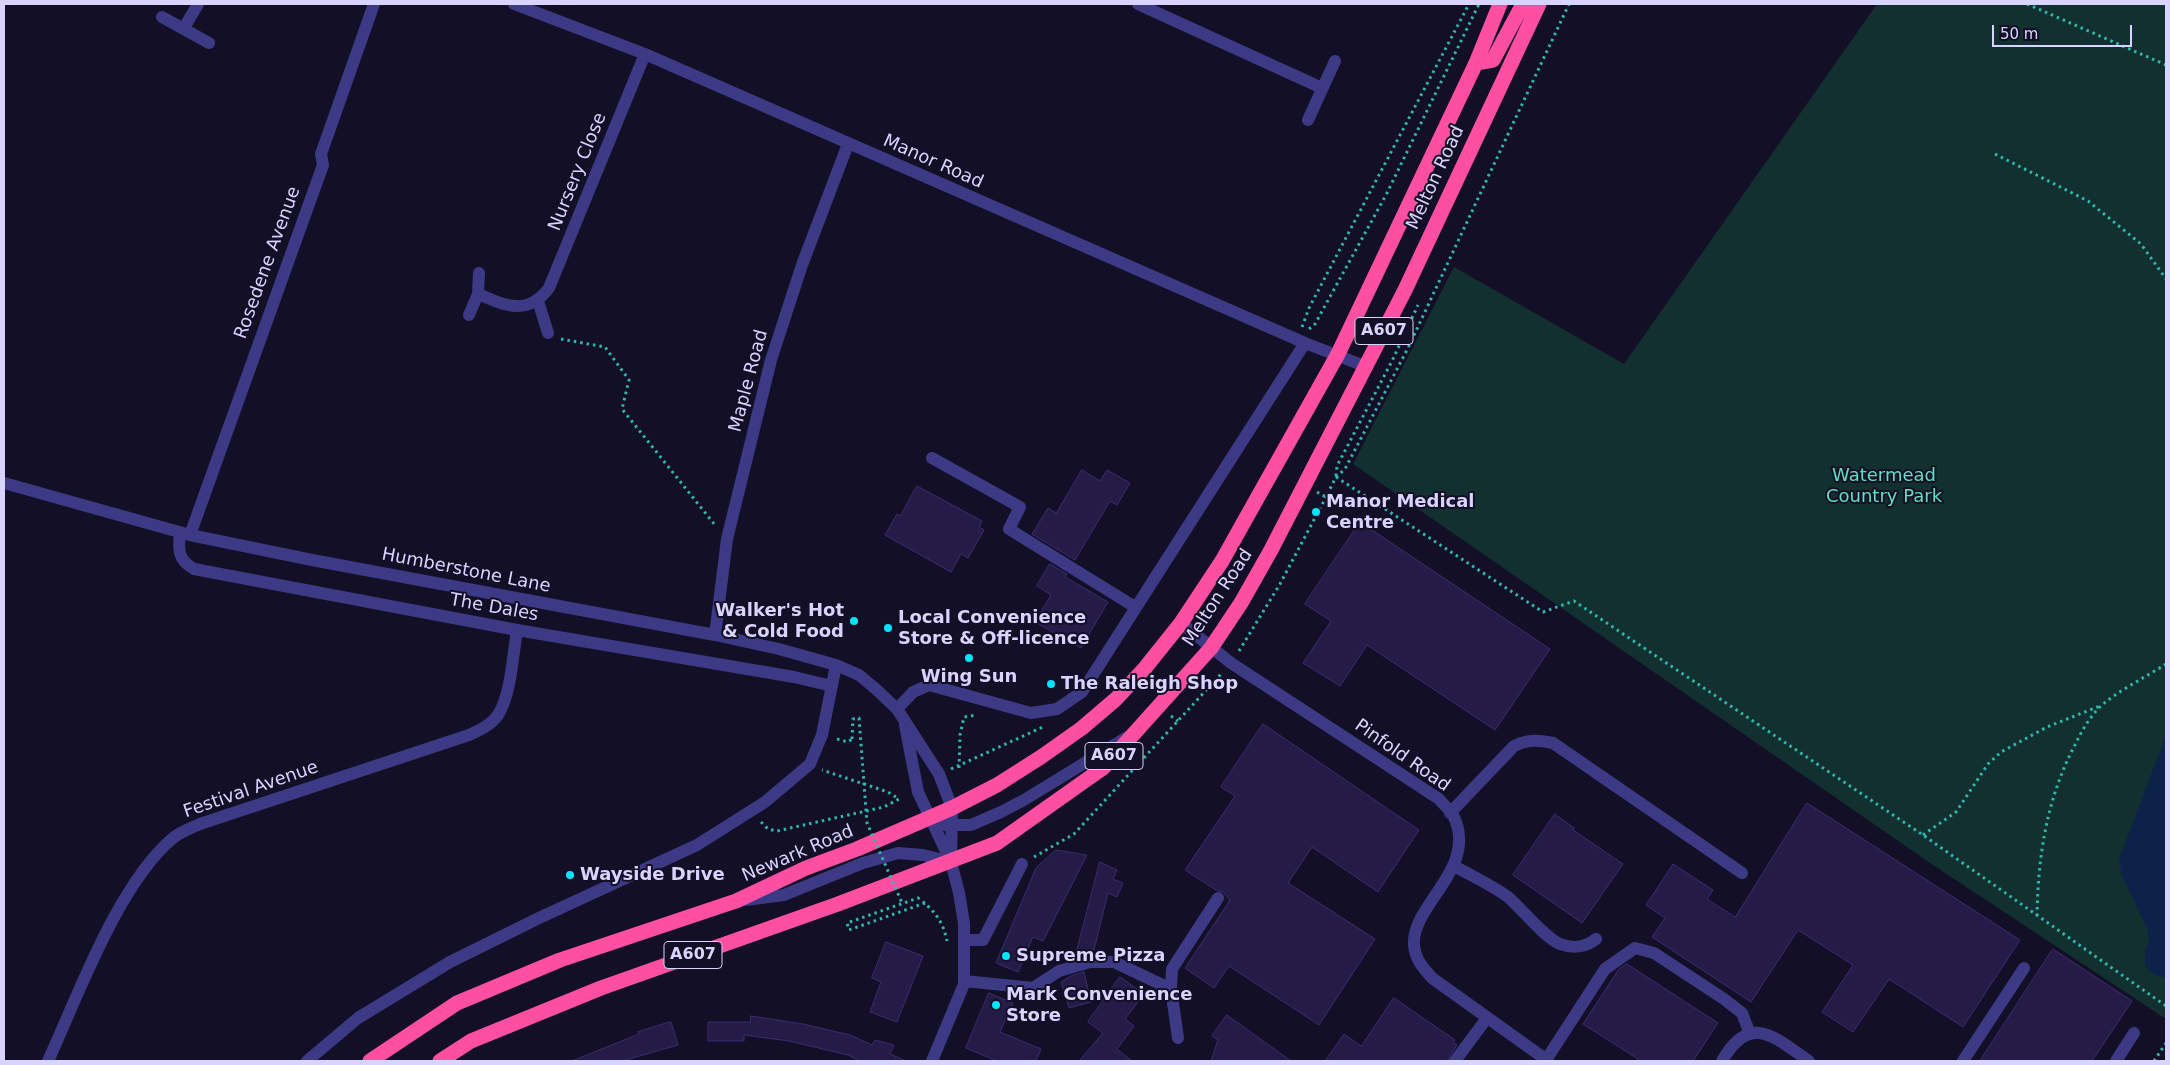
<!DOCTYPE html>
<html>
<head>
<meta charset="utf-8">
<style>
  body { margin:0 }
  #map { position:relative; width:2170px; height:1065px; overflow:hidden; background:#130f26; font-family:"DejaVu Sans",sans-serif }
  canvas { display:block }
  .frame { position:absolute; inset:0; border:5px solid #d9d4ff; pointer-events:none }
  .scale { position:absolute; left:1992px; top:25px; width:140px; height:22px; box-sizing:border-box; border:2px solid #d9d4ff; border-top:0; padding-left:6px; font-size:15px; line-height:18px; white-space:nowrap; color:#d9d4ff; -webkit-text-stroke:4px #130f26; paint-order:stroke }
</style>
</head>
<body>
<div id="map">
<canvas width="2170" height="1065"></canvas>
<div class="frame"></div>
<div class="scale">50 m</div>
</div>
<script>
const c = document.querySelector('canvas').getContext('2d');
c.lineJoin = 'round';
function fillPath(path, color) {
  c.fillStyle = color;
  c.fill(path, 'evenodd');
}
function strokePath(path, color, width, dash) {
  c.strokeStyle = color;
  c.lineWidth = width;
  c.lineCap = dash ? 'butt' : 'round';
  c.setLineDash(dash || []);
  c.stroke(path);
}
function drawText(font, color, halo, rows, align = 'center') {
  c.font = font + ' "DejaVu Sans",sans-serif';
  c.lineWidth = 4;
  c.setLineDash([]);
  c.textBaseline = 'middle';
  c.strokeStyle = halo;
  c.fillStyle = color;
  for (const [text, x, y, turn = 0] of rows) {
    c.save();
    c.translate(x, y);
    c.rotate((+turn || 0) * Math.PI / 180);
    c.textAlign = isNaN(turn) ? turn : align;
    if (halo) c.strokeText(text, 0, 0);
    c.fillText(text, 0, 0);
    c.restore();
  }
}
const green = new Path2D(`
  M1877,4H2166V1019L1933,865L1353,464L1454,267L1624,364Z`);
const water = new Path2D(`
  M2166,735V978L2155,975L2145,966V952L2149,940L2147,928L2122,876L2119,860Z`);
const building = new Path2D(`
  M1082,470L1100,481L1107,470L1130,483L1117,505L1110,501L1075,560L1032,534L1048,508L1056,513Z
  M917,486L982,521L979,527L984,530L968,558L961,554L951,572L885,535L897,514L900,516Z
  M1360,522L1550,649L1495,730L1367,645L1340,686L1303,663L1331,621L1305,604Z
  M1050,564L1067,574L1065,577L1108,602L1081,648L1035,622L1051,595L1037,586Z
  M1263,724L1419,830L1378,892L1312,847L1288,883L1375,939L1319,1025L1229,966L1214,988L1185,968L1230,900L1223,892L1216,890L1185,870L1235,796L1221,787Z
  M1807,803L2020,940L1963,1027L1889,979L1853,1032L1822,1012L1853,965L1798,930L1751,1002L1652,937L1665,918L1646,905L1673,864L1713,890L1707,899L1735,917Z
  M1555,814L1574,828L1573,830L1623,864L1582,923L1513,875Z
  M1056,850L1087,855L1043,941L1033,937L1018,972L996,963L1036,868Z
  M1100,862L1117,870L1113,879L1123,883L1117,897L1108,893L1094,950L1075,958Z
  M886,942L923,956L897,1022L870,1012L881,982L872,978Z
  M2053,949L2132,1001L2092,1061H1980Z
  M1627,964L1718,1023L1693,1061H1641L1583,1024L1619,969Z
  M1084,972L1091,1002L1069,1008L1061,982L1071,976Z
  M1120,977L1144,994L1125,1019L1134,1026L1117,1049L1132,1061H1079L1103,1033L1088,1022Z
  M989,993L1013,1003L1000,1032L1041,1049L1036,1061H997L966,1048Z
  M1394,998L1455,1040L1453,1043L1457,1045L1447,1061H1325L1344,1034L1361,1046Z
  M1227,1015L1291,1061H1211L1218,1040L1212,1036Z
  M751,1016L803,1024L850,1035L872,1045L875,1040L894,1045L890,1054L906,1061H860L848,1055L789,1041L744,1035V1041H708V1022H750Z
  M671,1022L678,1045L622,1061H572L639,1034L638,1032Z`);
const path = new Path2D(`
  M2027,4L2166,65
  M1995,154L2088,201L2141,244L2166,279
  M1302,327L1309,308L1469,4
  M1309,329L1315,324L1386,195L1479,4
  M561,339L605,347L629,380L622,409L715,525
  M1336,476L1337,466L1392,361L1418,305
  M1336,477L1543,612L1574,601L1923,835L2166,1006
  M1317,492L1326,497L1336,477L1345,469L1408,348L1569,4
  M1239,651L1280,584L1326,497
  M1171,716L1178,721
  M837,739L848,742L852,739
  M959,768L960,735L964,717L977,715
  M951,769L1043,727
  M761,822L768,829L777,831L884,807L899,799L888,792L822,770
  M1923,835L1956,812L1988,764L2001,752L2047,727L2100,706
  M1034,857L1074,834L1221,674
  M925,903L849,930L847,923L918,898C934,910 943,921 947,941
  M2037,916C2038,855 2047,797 2076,743C2082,730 2091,715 2102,705C2121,689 2146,677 2166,664
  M2154,1061L2166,1043`);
const minor = new Path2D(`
  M514,4L645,54L1305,343L1367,367
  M1138,4L1322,88
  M162,17L209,43
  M184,28L198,4
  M1308,120L1335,61
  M478,294C506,306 528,316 549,288L645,54
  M538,301L548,333
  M469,315L478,294L479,273
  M932,458L1020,507L1009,529L1135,607
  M4,483L190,535L312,560L715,635L779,649L836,665L859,675L877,690L897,709L939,774L952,808L951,862
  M180,532C178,550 178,560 194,569L517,630L794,677L832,686
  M190,535L323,165L321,154L374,4
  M1181,623L1231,663L1439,799C1444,805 1451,811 1454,817C1478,869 1411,905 1414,945C1415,959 1423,968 1432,978L1548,1061
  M715,635L727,539L771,360L802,265L848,144
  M897,709L913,692L929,685L1031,713L1057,709L1082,692L1305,343
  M905,725L918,792L951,862L959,893L964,923V984L932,1061
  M1450,813L1514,746C1528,739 1538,740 1553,743L1742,873
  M943,825H971L1001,812L1024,800L1127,737
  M1454,866C1472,876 1492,885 1508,897C1522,909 1545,938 1560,944C1573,949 1586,947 1596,939
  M745,900L784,895L863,863L898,853L923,855L951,862
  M964,940H983L1022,864
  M964,981L1033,988L1059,971L1090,962H1114L1171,989L1178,1038
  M1171,989L1172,969L1218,898
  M1546,1060L1605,969L1635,948L1654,953L1724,999L1742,1013L1750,1034
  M48,1061C78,996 118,884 173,838C180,832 191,828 200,824L469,735C480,730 491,725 498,715C511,695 513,654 517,630
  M307,1061L358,1018L450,962L539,918L697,845L765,802L810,764L822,735L836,665
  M1455,1061L1487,1018
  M1722,1061C1750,1012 1774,1037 1809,1061
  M1963,1061L2024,968
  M2116,1061L2134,1033`);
const highway = new Path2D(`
  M1476,63L1493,60L1523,4
  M370,1061L457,1003L560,960L736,901L806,868L857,849L952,808L997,785L1041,757L1082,728L1116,699L1145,668L1181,623L1222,561L1338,354L1476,63L1500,4
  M440,1061L471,1041L601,988L838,904L997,843L1103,768L1211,648L1241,603L1271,550L1405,290L1539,4`);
const pathBridge = new Path2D(`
  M852,739L853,719L859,718L867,823L902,903`);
const markers = [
  [1316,512,5,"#00e5ff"],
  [854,621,5,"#00e5ff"],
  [888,628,5,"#00e5ff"],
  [969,658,5,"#00e5ff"],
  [1051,684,5,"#00e5ff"],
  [570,875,5,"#00e5ff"],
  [1006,956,5,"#00e5ff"],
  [996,1005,5,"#00e5ff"]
];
const shields = [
  [1384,331,58],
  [1114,756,58],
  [693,955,58]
];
const shieldNames = [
  ["A607",1384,331],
  ["A607",1114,756],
  ["A607",693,955]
];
const streetNames = [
  ["Manor Road",933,162,24],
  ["Nursery Close",578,172,-68],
  ["Melton Road",1436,178,-65],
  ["Rosedene Avenue",268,263,-70],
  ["Maple Road",749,381,-75],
  ["Humberstone Lane",466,571,11],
  ["Melton Road",1218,598,-57],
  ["The Dales",494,608,10],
  ["Pinfold Road",1402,756,35],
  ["Festival Avenue",251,790,-19],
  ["Newark Road",798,854,-23]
];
const parkNames = [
  ["Watermead",1884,476],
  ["Country Park",1884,497]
];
const poiNames = [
  ["Manor Medical",1326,502],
  ["Centre",1326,523],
  ["Walker's Hot",844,611,"right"],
  ["& Cold Food",844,632,"right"],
  ["Local Convenience",898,618],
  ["Store & Off-licence",898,639],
  ["Wing Sun",969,677,"center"],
  ["The Raleigh Shop",1061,684],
  ["Wayside Drive",580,875],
  ["Supreme Pizza",1016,956],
  ["Mark Convenience",1006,995],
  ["Store",1006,1016]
];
fillPath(green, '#12302f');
fillPath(water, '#0c2248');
fillPath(building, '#241b47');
strokePath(building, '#3b2d73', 1);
strokePath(path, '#2fb8b0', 3, [2.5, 4]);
strokePath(minor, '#3d3a85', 12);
strokePath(highway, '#ff4fa3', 15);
strokePath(pathBridge, '#2fb8b0', 3, [2.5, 4]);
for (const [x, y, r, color] of markers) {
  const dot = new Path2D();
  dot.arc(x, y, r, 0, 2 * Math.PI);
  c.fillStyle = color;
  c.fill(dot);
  strokePath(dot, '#130f26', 2);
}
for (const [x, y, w] of shields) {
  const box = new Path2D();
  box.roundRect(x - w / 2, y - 13.5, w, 27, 4);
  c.fillStyle = '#130f26';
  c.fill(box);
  strokePath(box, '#d9d4ff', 1);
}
drawText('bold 16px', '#d9d4ff', null, shieldNames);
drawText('18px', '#d9d4ff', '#130f26', streetNames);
drawText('18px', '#5fe0c0', '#130f26', parkNames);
drawText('bold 18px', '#d9d4ff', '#130f26', poiNames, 'left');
</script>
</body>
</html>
